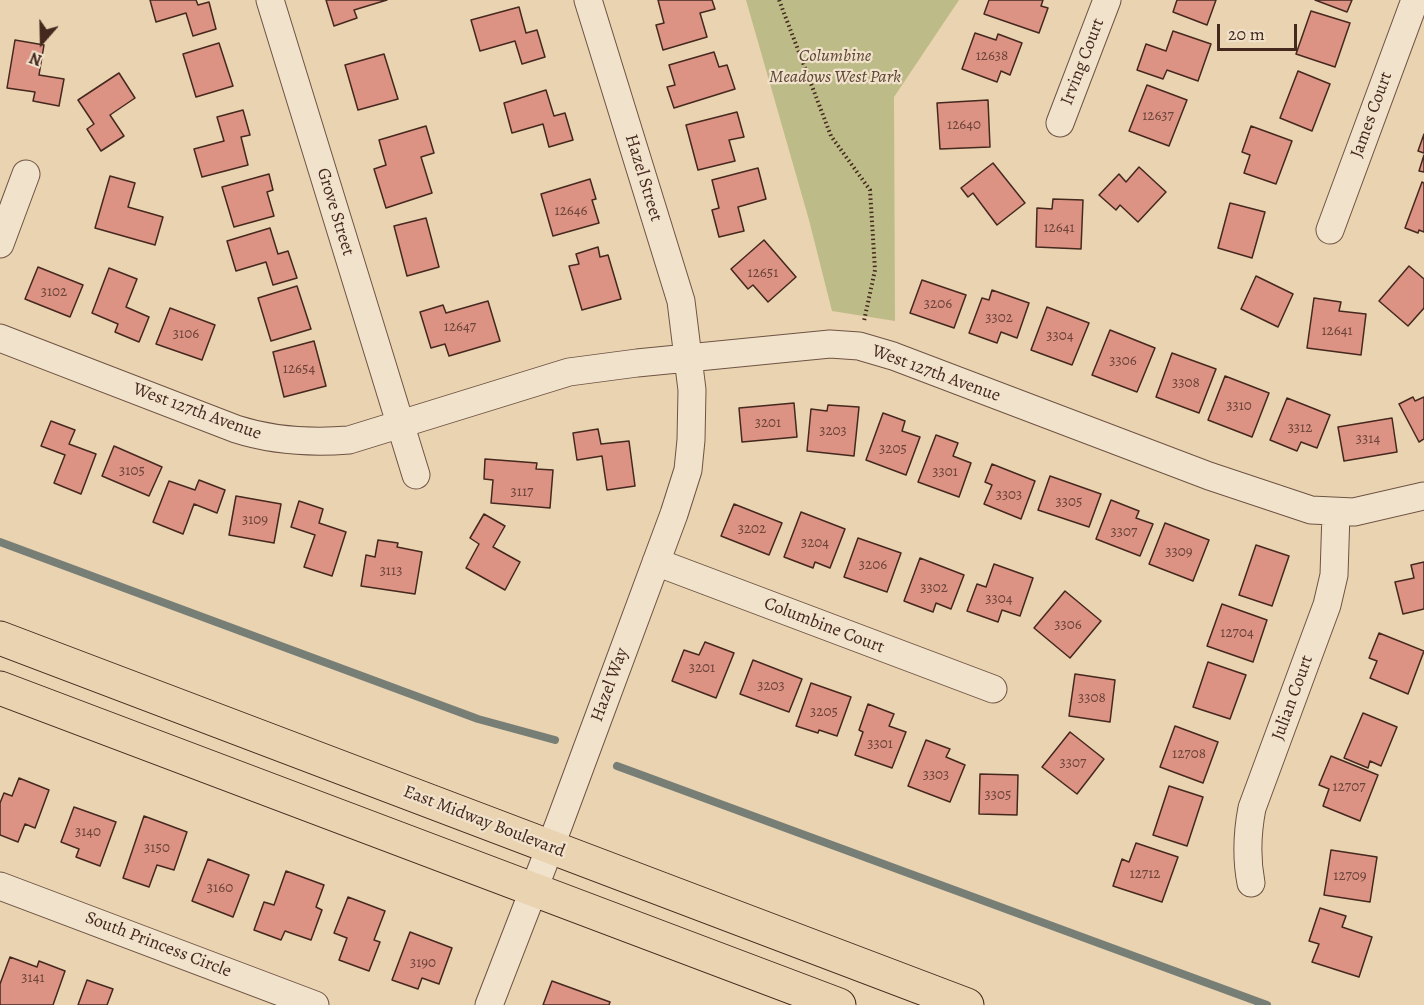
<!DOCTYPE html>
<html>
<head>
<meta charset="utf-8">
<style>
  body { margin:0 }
  #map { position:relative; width:1424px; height:1005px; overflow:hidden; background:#ead3b1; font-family:Alegreya,serif }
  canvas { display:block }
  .north { position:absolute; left:12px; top:12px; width:60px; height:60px; -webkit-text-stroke:4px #f1e2cc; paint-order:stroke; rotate:200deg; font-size:16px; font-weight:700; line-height:24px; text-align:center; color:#45281e }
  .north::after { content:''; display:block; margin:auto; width:21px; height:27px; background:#45281e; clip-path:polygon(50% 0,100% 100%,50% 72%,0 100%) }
  .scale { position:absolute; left:1217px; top:24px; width:80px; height:27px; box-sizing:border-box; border:3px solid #45281e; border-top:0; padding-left:8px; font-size:18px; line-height:21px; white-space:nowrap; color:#45281e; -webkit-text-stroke:4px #f1e2cc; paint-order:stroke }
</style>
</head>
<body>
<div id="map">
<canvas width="1424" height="1005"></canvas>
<div class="north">N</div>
<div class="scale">20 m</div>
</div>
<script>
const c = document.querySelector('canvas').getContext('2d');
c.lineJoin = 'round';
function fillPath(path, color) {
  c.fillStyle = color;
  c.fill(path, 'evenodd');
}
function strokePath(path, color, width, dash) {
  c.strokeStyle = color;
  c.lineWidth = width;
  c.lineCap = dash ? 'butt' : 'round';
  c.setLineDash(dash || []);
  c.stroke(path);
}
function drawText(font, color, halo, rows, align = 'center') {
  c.font = font + ' Alegreya,serif';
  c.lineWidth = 4.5;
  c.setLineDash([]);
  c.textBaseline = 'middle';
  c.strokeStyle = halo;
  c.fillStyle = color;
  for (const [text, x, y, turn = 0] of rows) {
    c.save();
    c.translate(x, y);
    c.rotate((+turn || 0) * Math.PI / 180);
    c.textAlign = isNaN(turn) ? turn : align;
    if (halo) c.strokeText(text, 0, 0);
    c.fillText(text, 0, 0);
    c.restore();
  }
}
const green = new Path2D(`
  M746,0H959L894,97L895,321L832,311L809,220Z`);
const stream = new Path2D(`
  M0,542L478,719L555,740
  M617,766L1267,1005`);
const building = new Path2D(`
  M150,0H196L198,5L209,2L216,29L193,36L186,13L156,22Z
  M326,0H387L354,10L357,18L334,26Z
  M658,0H712L715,9L700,13L707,37L663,50L656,25L664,23Z
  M989,0H1043L1041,6L1048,8L1039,33L984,14Z
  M1177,0H1216L1207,25L1173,12Z
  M1315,0H1352L1347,12Z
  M519,7L526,33L537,30L545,57L522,64L515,41L480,51L471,20Z
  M1311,11L1350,23L1335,67L1296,54Z
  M1173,31L1211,44L1198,81L1167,70L1163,79L1137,70L1146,44L1166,51Z
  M975,33L996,40L998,34L1022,43L1010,75L1001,71L997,82L962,69Z
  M15,40L44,45L39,75L64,79L59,106L33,101L35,92L7,88Z
  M219,43L233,86L196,97L183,54Z
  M714,52L719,67L727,65L735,89L674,108L667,87L675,85L669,65Z
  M384,54L398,99L358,110L345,65Z
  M1298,71L1330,84L1312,131L1280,118Z
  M119,73L135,98L110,115L124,136L101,151L87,129L94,124L78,100Z
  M1147,85L1187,100L1169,146L1129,131Z
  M546,90L554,116L565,113L573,140L549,147L543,124L512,133L504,103Z
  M988,100L990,147L940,149L937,103Z
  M243,110L250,135L241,137L248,165L202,177L194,149L224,141L217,117Z
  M737,112L744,137L729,140L735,161L698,170L686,125Z
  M426,126L434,153L421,157L432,193L386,208L374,169L386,165L379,140Z
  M1251,126L1292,141L1276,184L1244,173L1250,155L1242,152Z
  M1424,134V153L1418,151Z
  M1424,155V172L1419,171Z
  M993,163L1025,203L997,225L973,193L968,197L961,188Z
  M1139,167L1166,192L1138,222L1120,205L1116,210L1099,195L1119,174L1126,182Z
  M758,168L766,199L738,207L744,231L719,237L712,210L719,208L712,180Z
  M269,174L273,190L267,192L274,216L234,227L222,187Z
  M110,176L135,183L128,207L163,217L155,245L95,228Z
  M590,179L596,199L592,200L599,223L553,236L541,194Z
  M1422,182L1424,183V232L1419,230L1418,233L1405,228Z
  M1053,199L1083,200L1081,249L1036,247L1037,208L1052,209Z
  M1230,203L1265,212L1252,258L1218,248Z
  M426,218L439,267L407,276L394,226Z
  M270,228L278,254L288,251L297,278L273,285L266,262L236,271L227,241Z
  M764,240L796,277L768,302L753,285L748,289L731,269Z
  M598,247L600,257L608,255L621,299L582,310L569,266L579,264L576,254Z
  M1409,266L1424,279V308L1408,326L1379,301Z
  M38,267L83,285L70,317L25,299Z
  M109,268L137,279L126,307L149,317L139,342L115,332L118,324L92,313Z
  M1256,276L1293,294L1278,327L1241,309Z
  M922,280L966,295L954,328L910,313Z
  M297,286L311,329L271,341L258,298Z
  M992,290L1029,303L1017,338L1001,332L997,343L969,333L982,298L989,300Z
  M1314,298L1341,302L1339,311L1366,314L1361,355L1307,348Z
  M488,301L500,341L449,356L445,344L431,348L420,312L443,305L446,313Z
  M1047,307L1089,323L1072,365L1031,350Z
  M170,308L215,325L202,360L156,344Z
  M1110,330L1155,348L1137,392L1092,375Z
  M314,341L326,386L284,397L273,352Z
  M1172,353L1216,369L1199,413L1156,397Z
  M1225,376L1269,393L1252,437L1208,420Z
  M1413,397L1415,401L1424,397V439L1419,442L1399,404Z
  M1287,398L1330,415L1317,448L1301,442L1297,451L1270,440Z
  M794,403L797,437L742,442L739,408Z
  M828,405L859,407L854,456L807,451L811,409L827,411Z
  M883,413L905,421L902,431L920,437L906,475L866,460Z
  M1392,418L1397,452L1344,461L1338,427Z
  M51,421L75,430L69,444L96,454L81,494L54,483L65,455L41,446Z
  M598,429L601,444L629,441L635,486L607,490L602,456L577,460L573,433Z
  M936,435L958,443L953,456L971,463L959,497L918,482Z
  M114,446L162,467L149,496L102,476Z
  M485,459L537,463L536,469L553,470L550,508L491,503L493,480L484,479Z
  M992,464L1035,481L1021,519L984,504L992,485L985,482Z
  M1050,476L1101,494L1089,527L1038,510Z
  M199,480L225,490L217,513L194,504L183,534L153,522L169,481L195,490Z
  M236,496L281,504L274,543L229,535Z
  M1111,500L1139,511L1136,518L1153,524L1140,556L1096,539Z
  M299,501L323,509L319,523L346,532L332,576L304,567L315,535L291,527Z
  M734,504L782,523L769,555L721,536Z
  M801,512L845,529L830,568L815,562L813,568L784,557Z
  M484,514L505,526L493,547L520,562L505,590L466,568L479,544L470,538Z
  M1165,523L1209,540L1193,581L1149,564Z
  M858,538L901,553L887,592L844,577Z
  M378,540L398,543L397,547L422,552L415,594L361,586L366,555L375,557Z
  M1256,545L1289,556L1272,606L1239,595Z
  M920,558L964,575L951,609L936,603L933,612L904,601Z
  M1424,562V609L1403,614L1395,582L1414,578L1411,565Z
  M994,564L1033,578L1020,616L1002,610L998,622L967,611L977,584L986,587Z
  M1065,591L1101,621L1070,658L1034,628Z
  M1222,604L1267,620L1253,662L1207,646Z
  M1379,633L1424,651L1408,694L1370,678L1377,661L1369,658Z
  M705,642L734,653L716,698L672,681L684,650L699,655Z
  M753,660L802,679L789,712L740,694Z
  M1208,662L1246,675L1230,719L1193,707Z
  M1075,674L1115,680L1110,722L1069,716Z
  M811,683L851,697L837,736L819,730L818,733L796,726Z
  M868,704L894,714L889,726L906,732L892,768L855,755L863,732L859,730Z
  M1363,713L1397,727L1381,766L1370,761L1368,768L1344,758Z
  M1175,726L1218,742L1203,783L1160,767Z
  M1070,732L1104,759L1077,794L1042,767Z
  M926,740L950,749L946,757L965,765L950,802L908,786Z
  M1331,756L1378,775L1360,821L1323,806L1329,789L1319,785Z
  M980,774L1018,775L1017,815L979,814Z
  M19,778L49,790L35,828L25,824L18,842L0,835V803L4,793L12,796Z
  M1169,786L1203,797L1187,846L1153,835Z
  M74,807L116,822L100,866L76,857L79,849L61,842Z
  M144,816L187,832L174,870L157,865L149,887L123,878Z
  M1136,843L1178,857L1162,902L1113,886L1122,859L1129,862Z
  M1331,850L1377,857L1370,902L1324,895Z
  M208,859L249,875L233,917L192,901Z
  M286,871L324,885L316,907L322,910L311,940L285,931L281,940L254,930L264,902L274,905Z
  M348,897L385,911L374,940L380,942L369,971L339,960L347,938L334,933Z
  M1320,908L1346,916L1342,927L1372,937L1359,977L1312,962L1319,944L1309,941Z
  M410,932L452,948L439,984L422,978L418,989L392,980Z
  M10,957L37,967L39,961L65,971L53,1005H0V984Z
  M87,980L113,989L107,1005H78Z
  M552,981L610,1002L609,1005H543Z`);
const path = new Path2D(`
  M779,0L831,136L870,190L875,270L864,321`);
const minor = new Path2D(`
  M270,0L416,475
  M1060,123L1107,0
  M1330,230L1415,0
  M0,244L26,174
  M0,338L236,429C273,441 310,443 349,440L569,372L637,363L830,344L859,346L893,356L1209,476L1311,510L1354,512L1424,496
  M656,562L993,689
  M1251,883C1246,857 1247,834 1252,808L1327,605L1334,575L1336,513
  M0,886L315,1005
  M489,1005L559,824L674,514L688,470L691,440L692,390L681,301L588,0`);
const major = new Path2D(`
  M0,638L967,1005
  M0,688L839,1005`);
const numberNames = [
  ["12638",992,56],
  ["12637",1158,116],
  ["12640",964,125],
  ["12646",571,211],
  ["12641",1059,228],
  ["12651",763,273],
  ["3102",54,292],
  ["3206",938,304],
  ["3302",999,318],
  ["12647",460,327],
  ["12641",1337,331],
  ["3106",186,334],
  ["3304",1060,336],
  ["3306",1123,361],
  ["12654",299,369],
  ["3308",1186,383],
  ["3310",1239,406],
  ["3201",768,423],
  ["3312",1300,428],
  ["3203",833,431],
  ["3314",1368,439],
  ["3205",893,449],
  ["3105",132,471],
  ["3301",945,472],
  ["3117",522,492],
  ["3303",1009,495],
  ["3305",1069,502],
  ["3109",255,520],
  ["3202",752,529],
  ["3307",1124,532],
  ["3204",815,543],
  ["3309",1179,552],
  ["3206",873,565],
  ["3113",391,571],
  ["3302",934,588],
  ["3304",999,599],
  ["3306",1068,625],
  ["12704",1237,633],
  ["3201",702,668],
  ["3203",771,686],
  ["3308",1092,698],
  ["3205",824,712],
  ["3301",880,744],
  ["12708",1189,754],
  ["3307",1073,763],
  ["3303",936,775],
  ["12707",1349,787],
  ["3305",998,795],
  ["3140",88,832],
  ["3150",157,848],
  ["12712",1145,874],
  ["12709",1350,876],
  ["3160",220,888],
  ["3190",423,963],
  ["3141",33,978]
];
const parkNames = [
  ["Columbine",835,57],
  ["Meadows West Park",835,78]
];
const streetNames = [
  ["Irving Court",1083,62,-69],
  ["James Court",1372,115,-70],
  ["Hazel Street",643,178,73],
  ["Grove Street",335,212,73],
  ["West 127th Avenue",936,374,20],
  ["West 127th Avenue",197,412,20],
  ["Columbine Court",824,626,21],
  ["Hazel Way",610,685,-70],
  ["Julian Court",1293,698,-70],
  ["East Midway Boulevard",484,822,21],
  ["South Princess Circle",158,945,21]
];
fillPath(green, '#bdbb87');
strokePath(stream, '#777e76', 8);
fillPath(building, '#dc9384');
strokePath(building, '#45281e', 1.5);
strokePath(minor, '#6e5343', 29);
strokePath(major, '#45281e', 35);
strokePath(path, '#45281e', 4, [1.5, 3]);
strokePath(minor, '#f1e2cc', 27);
strokePath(major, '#ead3b1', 33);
drawText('15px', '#6b4338', null, numberNames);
drawText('italic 18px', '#5d4533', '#f1e2cc', parkNames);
drawText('18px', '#45281e', '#f1e2cc', streetNames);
</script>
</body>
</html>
